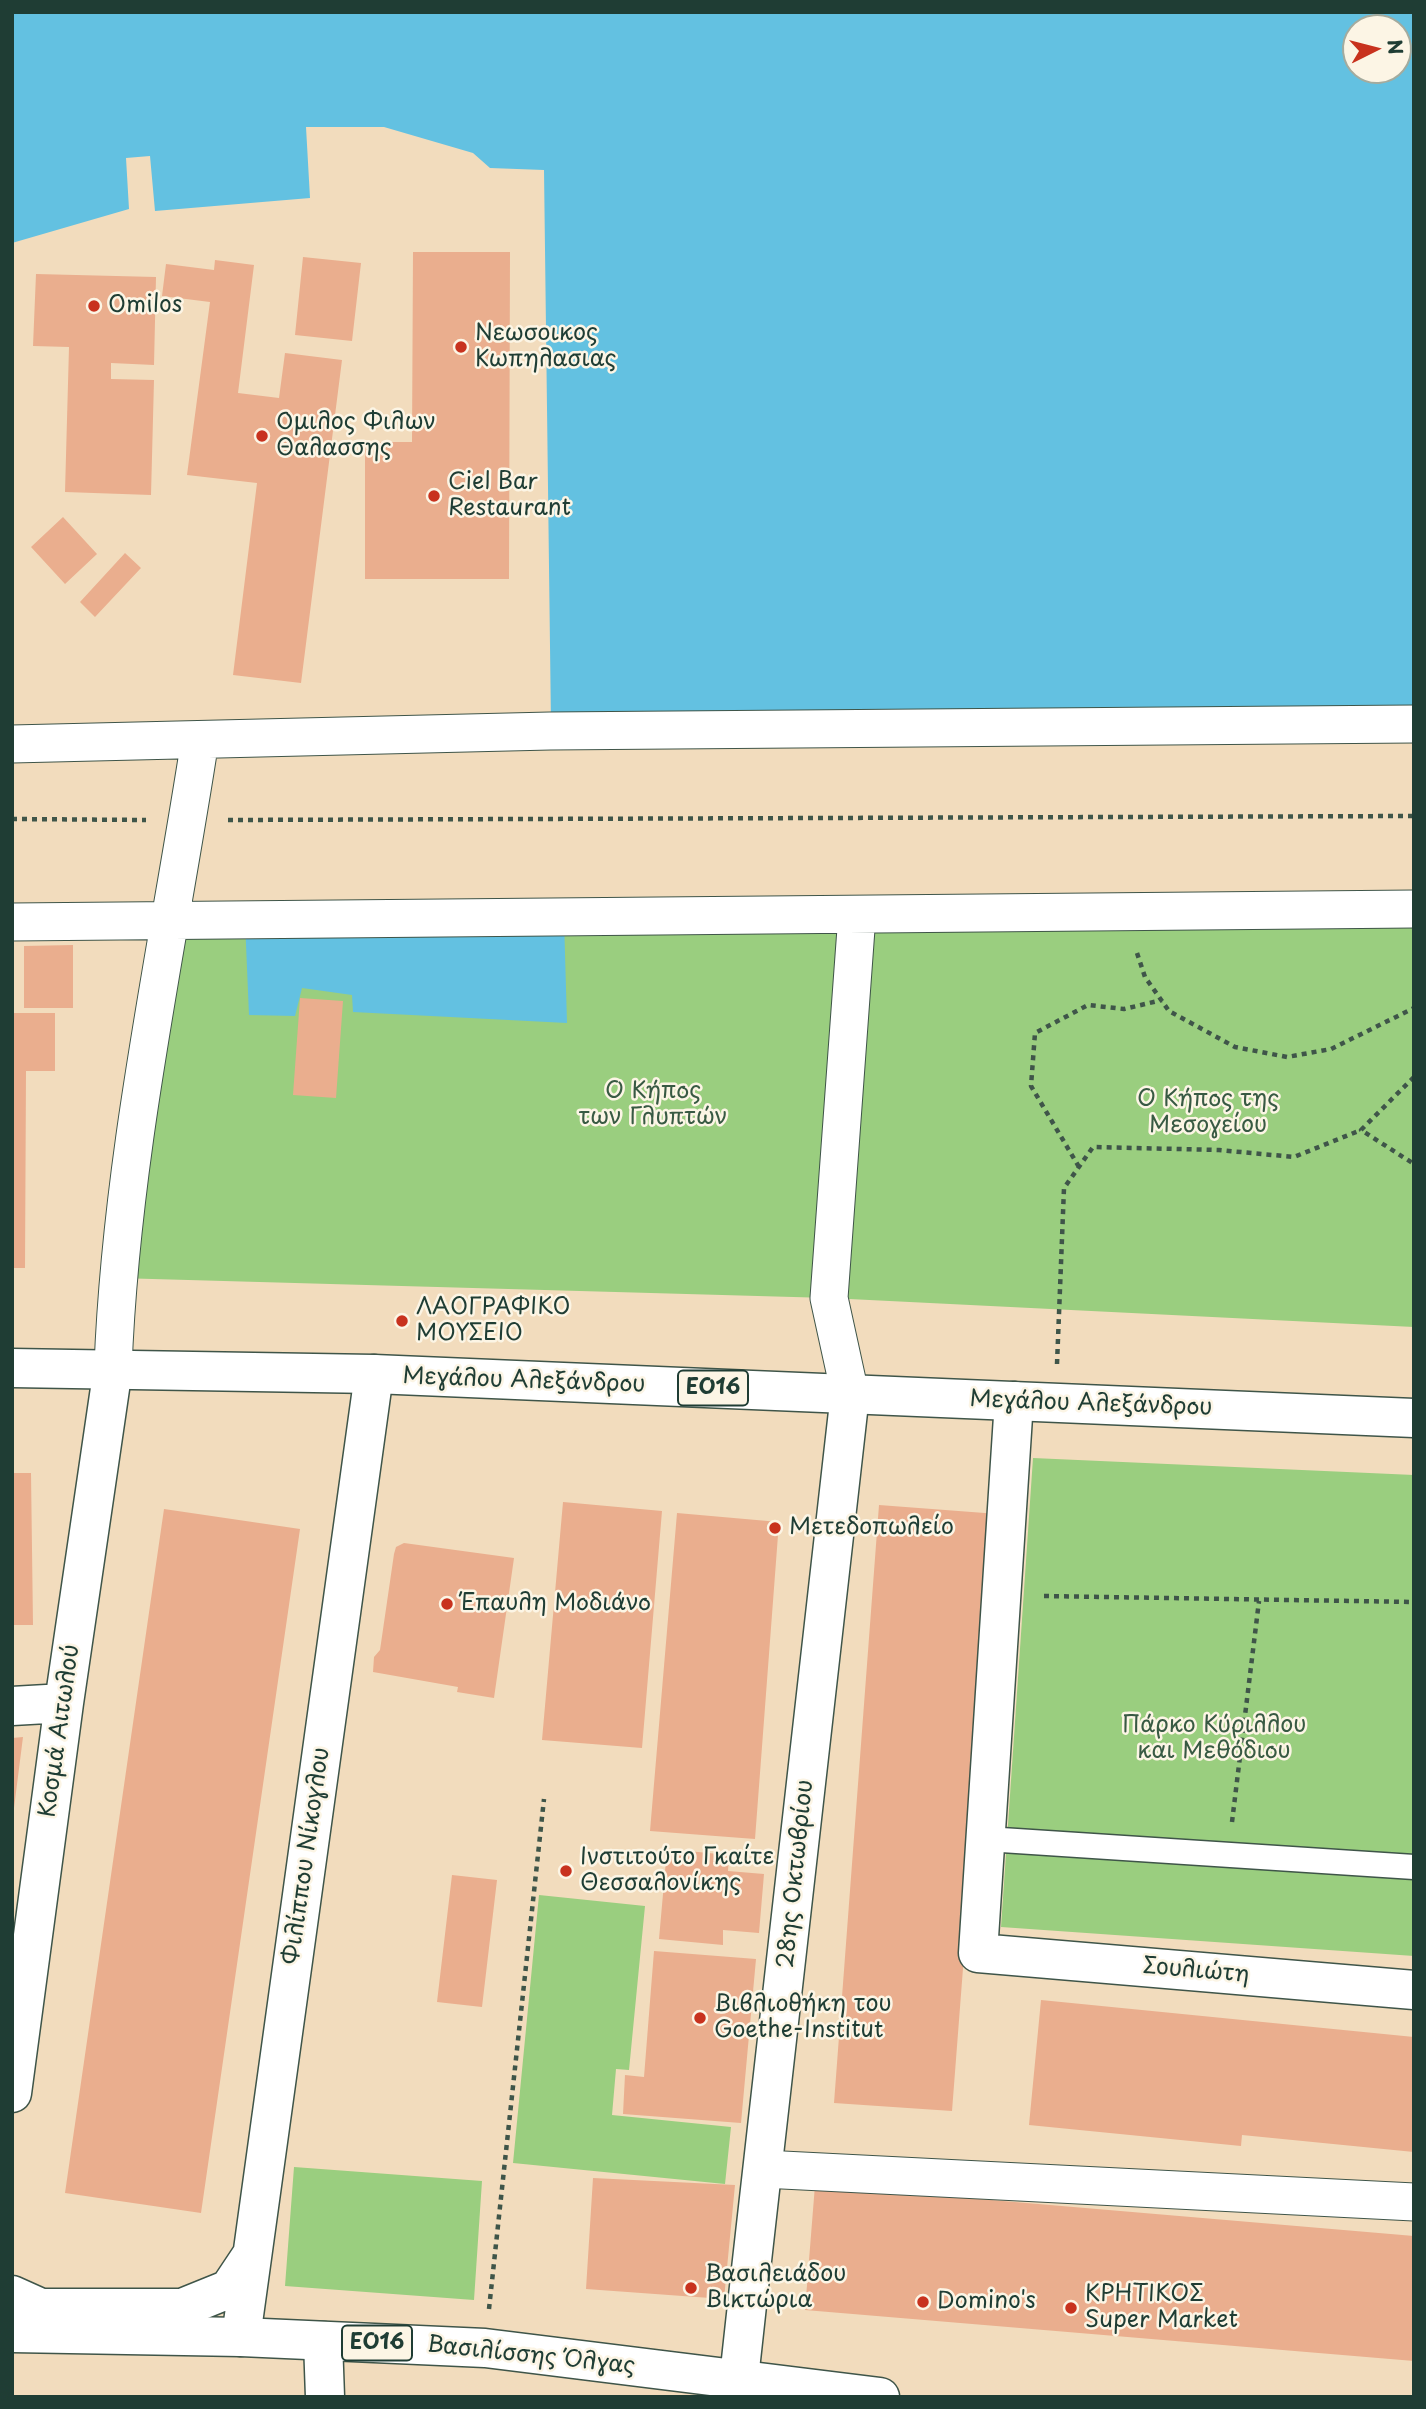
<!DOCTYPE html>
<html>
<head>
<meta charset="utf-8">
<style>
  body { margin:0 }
  #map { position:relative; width:1426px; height:2409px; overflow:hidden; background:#f2dcbd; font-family:"Playpen Sans",sans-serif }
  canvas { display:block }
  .frame { position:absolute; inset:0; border:14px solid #1f3d34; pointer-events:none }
  .north { position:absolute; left:1342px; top:14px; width:70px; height:70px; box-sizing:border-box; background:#fcf5e5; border:2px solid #a4ab9e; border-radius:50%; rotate:84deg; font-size:19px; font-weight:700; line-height:28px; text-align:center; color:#1f3d34 }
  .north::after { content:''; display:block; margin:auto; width:24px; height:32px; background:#c8321e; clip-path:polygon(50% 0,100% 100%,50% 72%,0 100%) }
</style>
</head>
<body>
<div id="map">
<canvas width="1426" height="2409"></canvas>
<div class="frame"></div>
<div class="north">N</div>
</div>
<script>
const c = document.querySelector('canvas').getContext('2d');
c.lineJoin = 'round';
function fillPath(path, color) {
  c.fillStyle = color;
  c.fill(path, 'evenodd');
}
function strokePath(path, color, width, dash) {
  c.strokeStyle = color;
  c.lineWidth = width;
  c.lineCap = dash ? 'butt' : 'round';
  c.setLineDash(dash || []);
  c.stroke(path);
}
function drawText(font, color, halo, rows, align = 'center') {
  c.font = font + ' "Playpen Sans",sans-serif';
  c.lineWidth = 5;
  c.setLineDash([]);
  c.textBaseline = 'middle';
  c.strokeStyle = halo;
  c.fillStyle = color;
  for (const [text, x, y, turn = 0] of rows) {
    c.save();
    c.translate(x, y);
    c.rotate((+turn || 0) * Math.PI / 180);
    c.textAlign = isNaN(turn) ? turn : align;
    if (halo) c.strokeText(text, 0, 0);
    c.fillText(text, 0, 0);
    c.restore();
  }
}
const green = new Path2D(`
  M1414,909V1327L829,1298L117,1278L168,922Z
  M1033,1458L1414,1475V1956L1001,1927Z
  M539,1895L645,1906L629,2070L616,2069L612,2115L731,2127L725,2184L513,2163Z
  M294,2167L482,2181L474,2300L285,2286Z`);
const water = new Path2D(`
  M12,12H1414V718L551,725L544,170L490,168L473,153L384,127H306L310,198L155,211L150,156L126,158L129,209L12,243ZM1356,28H1398V70H1356Z
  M564,919L567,1023L353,1012L352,995L302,988L295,1016L249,1015L245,921Z`);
const building = new Path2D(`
  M413,252H510L509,579H365V442H412Z
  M303,257L361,263L352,341L295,335Z
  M215,260L254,265L238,393L279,398L285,353L342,360L301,683L233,675L257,483L187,475L210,302L162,296L166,264L214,270Z
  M36,274L156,277L154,365L111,363V379L154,380L151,495L65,492L69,347L33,346Z
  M63,517L97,554L65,584L31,547Z
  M125,553L141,568L95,617L80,602Z
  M73,945V1008H24V946Z
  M300,998L343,1001L336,1098L293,1095Z
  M12,1013H55V1071H26L25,1268H12Z
  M12,1473H31L33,1625H12Z
  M563,1502L662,1511L642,1748L542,1740Z
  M879,1505L998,1514L952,2111L834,2103Z
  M164,1509L300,1529L201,2213L65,2193Z
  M677,1513L779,1522L755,1839L650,1831Z
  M404,1543L514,1558L494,1698L457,1692L458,1687L373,1672L374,1657L380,1650L394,1554L396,1547Z
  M23,1737L14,1808H12V1738Z
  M667,1849L729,1855L728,1871L764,1874L759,1933L723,1930V1945L659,1939Z
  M452,1875L497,1880L482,2007L437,2002Z
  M654,1951L756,1959L741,2123L623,2114L625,2075L644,2077Z
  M1041,2000L1414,2037V2152L1242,2135L1241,2146L1029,2125Z
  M593,2178L735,2185L724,2299L586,2289Z
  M815,2185L1414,2236V2361L805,2310Z`);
const path = new Path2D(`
  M12,819L146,820
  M228,820L1414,816
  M1137,953L1145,977L1169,1011L1235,1047L1287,1057L1331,1049L1414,1008
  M1414,1077L1361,1130L1414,1164
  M1079,1167L1031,1086L1035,1033L1088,1005L1124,1009L1162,1000
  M1057,1364L1064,1188L1093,1147L1219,1150L1294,1157L1361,1130
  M1044,1596L1414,1602
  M1232,1822L1259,1601
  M489,2309L544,1799`);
const service = new Path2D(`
  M986,1839L1414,1867`);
const pedestrian = new Path2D(`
  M12,744L550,731L1414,724
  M12,922L1414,909
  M113,1368C121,1157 168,948 200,740
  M850,1394L829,1298L857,915
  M763,2169L1414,2202`);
const minor = new Path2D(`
  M1014,1401L978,1953L1414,1990
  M12,1706L64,1703
  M12,2093L64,1703L113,1368
  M12,2295L41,2308H182L229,2289L251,2256
  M241,2337L374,1374
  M323,2341L325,2397`);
const tertiary = new Path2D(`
  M740,2397L739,2378L749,2287L850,1394`);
const primary = new Path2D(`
  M12,1368L374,1374L1414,1418
  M12,2333L241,2337L485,2348L880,2397`);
const markers = [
  [94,306,7,"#c8321e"],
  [461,347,7,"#c8321e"],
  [262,436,7,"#c8321e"],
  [434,496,7,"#c8321e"],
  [402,1321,7,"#c8321e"],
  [775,1528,7,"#c8321e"],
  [447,1604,7,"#c8321e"],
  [566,1871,7,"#c8321e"],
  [700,2018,7,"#c8321e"],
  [691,2288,7,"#c8321e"],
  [923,2302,7,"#c8321e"],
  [1071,2308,7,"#c8321e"]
];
const shields = [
  [713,1388,70],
  [377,2343,70]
];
const shieldNames = [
  ["ΕΟ16",713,1388],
  ["ΕΟ16",377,2343]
];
const poiNames = [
  ["Omilos",108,306],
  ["Νεωσοικος",475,334],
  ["Κωπηλασιας",475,360],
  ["Ομιλος Φιλων",276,423],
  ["Θαλασσης",276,449],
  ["Ciel Bar",448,483],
  ["Restaurant",448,509],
  ["ΛΑΟΓΡΑΦΙΚΟ",416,1308],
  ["ΜΟΥΣΕΙΟ",416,1334],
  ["Μετεδοπωλείο",789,1528],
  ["Έπαυλη Μοδιάνο",461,1604],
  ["Ινστιτούτο Γκαίτε",580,1858],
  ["Θεσσαλονίκης",580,1884],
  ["Βιβλιοθήκη του",714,2005],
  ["Goethe-Institut",714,2031],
  ["Βασιλειάδου",705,2275],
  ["Βικτώρια",705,2301],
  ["ΚΡΗΤΙΚΟΣ",1085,2295],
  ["Super Market",1085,2321],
  ["Domino's",937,2302]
];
const parkNames = [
  ["Ο Κήπος",653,1092],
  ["των Γλυπτών",653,1118],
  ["Ο Κήπος της",1208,1100],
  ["Μεσογείου",1208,1126],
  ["Πάρκο Κύριλλου",1214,1726],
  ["και Μεθόδιου",1214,1752]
];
const streetNames = [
  ["Μεγάλου Αλεξάνδρου",524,1381,2],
  ["Μεγάλου Αλεξάνδρου",1091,1404,2],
  ["Κοσμά Αιτωλού",60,1731,-82],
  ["Φιλίππου Νίκογλου",307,1856,-82],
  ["28ης Οκτωβρίου",796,1874,-84],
  ["Σουλιώτη",1196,1971,5],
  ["Βασιλίσσης Όλγας",531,2356,6]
];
fillPath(green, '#9ace7f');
fillPath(water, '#63c1e1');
fillPath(building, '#eaae8e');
strokePath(service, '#3f5549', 27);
strokePath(pedestrian, '#3f5549', 39);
strokePath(minor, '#3f5549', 41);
strokePath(tertiary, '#3f5549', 41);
strokePath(primary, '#3f5549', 41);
strokePath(path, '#3f5549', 4.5, [5, 5]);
strokePath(service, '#fff', 24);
strokePath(pedestrian, '#fff', 37);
strokePath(minor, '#fff', 38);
strokePath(tertiary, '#fff', 38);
strokePath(primary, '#fff', 38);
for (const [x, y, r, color] of markers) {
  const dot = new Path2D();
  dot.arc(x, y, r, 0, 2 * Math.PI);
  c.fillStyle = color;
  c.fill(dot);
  strokePath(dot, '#fcf5e5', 2.5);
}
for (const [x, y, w] of shields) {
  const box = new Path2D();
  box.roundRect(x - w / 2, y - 17.5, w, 35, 5);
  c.fillStyle = '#fcf5e5';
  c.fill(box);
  strokePath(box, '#1f3d34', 2);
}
drawText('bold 21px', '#1f3d34', null, shieldNames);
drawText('23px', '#1f3d34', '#fcf5e5', poiNames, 'left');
drawText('23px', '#385a43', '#fcf5e5', parkNames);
drawText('23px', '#1f3d34', '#fcf5e5', streetNames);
</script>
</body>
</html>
